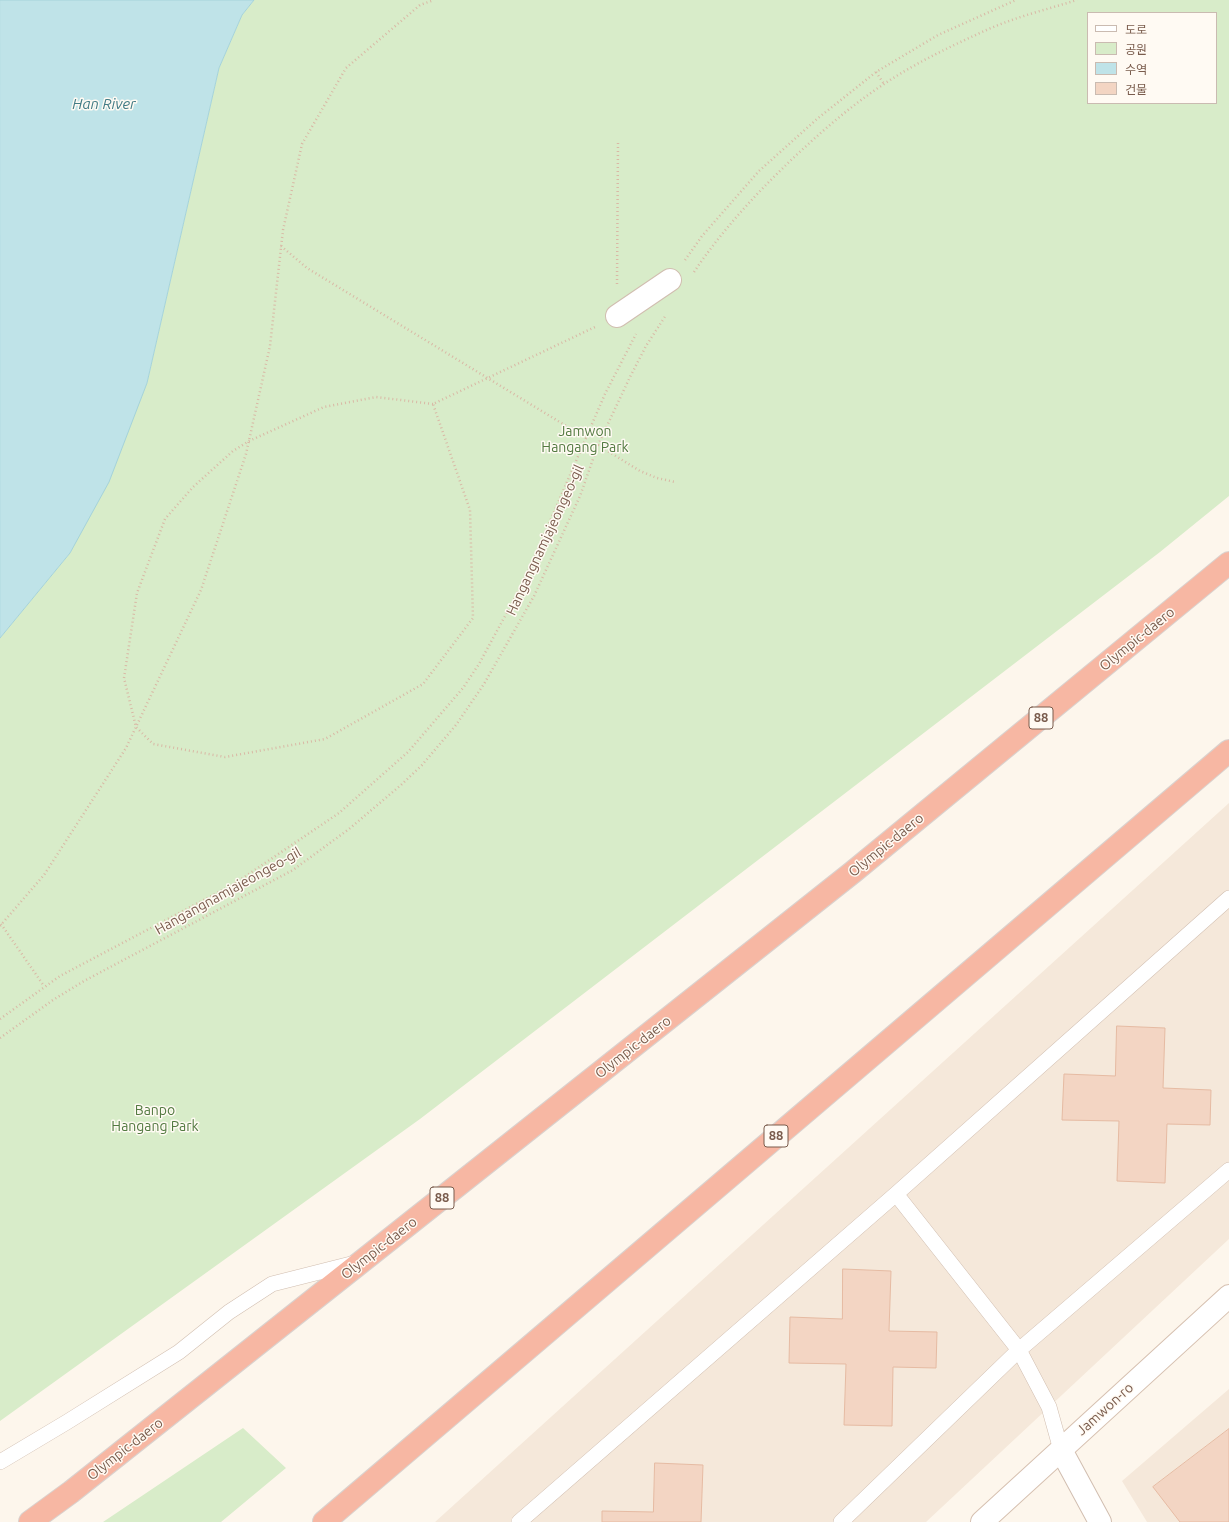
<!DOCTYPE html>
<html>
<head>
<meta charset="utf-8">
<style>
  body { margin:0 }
  #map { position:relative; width:1229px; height:1522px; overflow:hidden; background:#fdf6ec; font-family:Ubuntu,"Noto Sans KR",sans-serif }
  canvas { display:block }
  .legend { position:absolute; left:1087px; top:12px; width:130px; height:92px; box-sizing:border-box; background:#fffaf3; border:1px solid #cabbb1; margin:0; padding:5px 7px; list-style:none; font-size:12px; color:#7a5c4d }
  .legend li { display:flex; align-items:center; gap:8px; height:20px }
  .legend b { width:20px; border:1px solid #cabbb1 }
</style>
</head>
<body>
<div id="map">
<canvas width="1229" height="1522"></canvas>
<ul class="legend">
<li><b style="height:5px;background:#fff"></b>도로</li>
<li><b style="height:11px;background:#d8ecc9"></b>공원</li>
<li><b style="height:11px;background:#bfe3e8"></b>수역</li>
<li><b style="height:11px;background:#f3d5c3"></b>건물</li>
</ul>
</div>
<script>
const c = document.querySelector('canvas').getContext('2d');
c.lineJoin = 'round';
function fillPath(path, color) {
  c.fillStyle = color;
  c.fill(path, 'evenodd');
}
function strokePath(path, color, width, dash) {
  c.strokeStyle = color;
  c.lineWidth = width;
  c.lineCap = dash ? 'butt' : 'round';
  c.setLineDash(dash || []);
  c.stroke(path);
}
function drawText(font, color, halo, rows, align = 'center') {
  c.font = font + ' Ubuntu,sans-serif';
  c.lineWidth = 3;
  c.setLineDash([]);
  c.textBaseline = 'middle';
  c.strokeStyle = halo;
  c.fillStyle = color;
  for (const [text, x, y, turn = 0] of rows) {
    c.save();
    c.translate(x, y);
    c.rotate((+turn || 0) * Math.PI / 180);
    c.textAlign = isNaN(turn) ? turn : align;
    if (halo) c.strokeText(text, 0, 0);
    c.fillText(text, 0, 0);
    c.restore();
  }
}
const residential = new Path2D(`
  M1229,803V1239L926,1522H435Z
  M1229,1389V1522H1147L1122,1481Z`);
const green = new Path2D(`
  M254,0H1229V496L1160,552L420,1119L0,1421V638L70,553L147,383L219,68L242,15ZM1088,13H1216V103H1088Z
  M243,1428L286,1468L221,1522H103Z`);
const water = new Path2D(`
  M0,0H254L242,15L219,68L147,383L109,482L70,553L0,638Z`);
const building = new Path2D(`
  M1117,1026L1165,1028L1163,1088L1211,1090L1210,1125L1167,1124L1165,1183L1117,1181L1119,1121L1062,1120L1064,1074L1115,1076Z
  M843,1269L891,1271L889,1331L937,1332L936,1368L893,1367L892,1426L844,1425L846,1364L789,1363L790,1317L842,1319Z
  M1229,1429V1522H1180L1153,1487Z
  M655,1463L703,1465L701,1522H602V1511L653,1512Z`);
const path = new Path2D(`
  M876,72L884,84
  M281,246L307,268L586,438
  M685,260L702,236L759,171L817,119L876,72L938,35L1016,0
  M694,272C725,226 763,186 804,148C829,125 855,103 884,84C914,64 947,48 980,33C1011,18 1045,10 1077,0
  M617,284L618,143
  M433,404L376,397L324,407L249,441L233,451L193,487L165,519L137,593L124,678L136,727L153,744L225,757L325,739L423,684L473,618L470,510L433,404L595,327
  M598,445L640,471L657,478L675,482
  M1,924L44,986
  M0,926L44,875L126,748L201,590L246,454L270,346L283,230L302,144L346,68L420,5L434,0
  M0,1019L60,976L234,884L339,813L408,752L463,688L479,664L517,594L535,556L605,394L636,334
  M0,1038L53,1000L84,981L293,870L349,829L401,785L422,765L456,725L484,684L534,596L580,496L598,445L630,377L646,346L666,315`);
const lane = new Path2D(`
  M896,1194L1019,1350L1049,1407L1061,1450
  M0,1462L67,1422L179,1352L229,1312L272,1284L355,1263
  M519,1522L896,1194L1229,898
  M841,1522L1019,1350L1229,1170`);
const street = new Path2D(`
  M617,316L670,280
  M1061,1450L1100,1522`);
const secondary = new Path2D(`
  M982,1522L1229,1296`);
const highway = new Path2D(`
  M30,1522L71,1492L853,872L1229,563
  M324,1522L1229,751`);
const shields = [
  [1041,718,24],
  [776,1136,24],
  [442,1198,24]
];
const shieldNames = [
  ["88",1041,718],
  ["88",776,1136],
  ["88",442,1198]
];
const parkNames = [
  ["Jamwon",585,431],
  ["Hangang Park",585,447],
  ["Banpo",155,1110],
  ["Hangang Park",155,1126]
];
const streetNames = [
  ["Hangangnamjajeongeo-gil",545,540,-65],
  ["Olympic-daero",1137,639,-39],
  ["Olympic-daero",886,845,-39],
  ["Hangangnamjajeongeo-gil",228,891,-29],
  ["Olympic-daero",633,1047,-38],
  ["Olympic-daero",379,1248,-38],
  ["Jamwon-ro",1105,1409,-42],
  ["Olympic-daero",125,1449,-38]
];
const waterNames = [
  ["Han River",104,104]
];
fillPath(residential, '#f5e8da');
fillPath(green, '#d8ecc9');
fillPath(water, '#bfe3e8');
strokePath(water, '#a5d3da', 1);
fillPath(building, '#f3d5c3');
strokePath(building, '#e6bba3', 1);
strokePath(lane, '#d1beb0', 16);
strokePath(street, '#d1beb0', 24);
strokePath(secondary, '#d6c0b0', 24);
strokePath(highway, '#dad1cd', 24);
strokePath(path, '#d9b8a5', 2.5, [1, 3]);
strokePath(lane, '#fff', 15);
strokePath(street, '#fff', 22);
strokePath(secondary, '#fff', 22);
strokePath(highway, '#f7b7a3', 22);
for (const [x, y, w] of shields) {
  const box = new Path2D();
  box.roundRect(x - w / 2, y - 11, w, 22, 3);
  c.fillStyle = '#fffaf3';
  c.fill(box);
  strokePath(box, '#7a5c4d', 1);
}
drawText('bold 13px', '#7a5c4d', null, shieldNames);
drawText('14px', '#537a41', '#fffaf3', parkNames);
drawText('14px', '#7a5c4d', '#fffaf3', streetNames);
drawText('italic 15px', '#437c86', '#fffaf3', waterNames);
</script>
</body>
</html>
